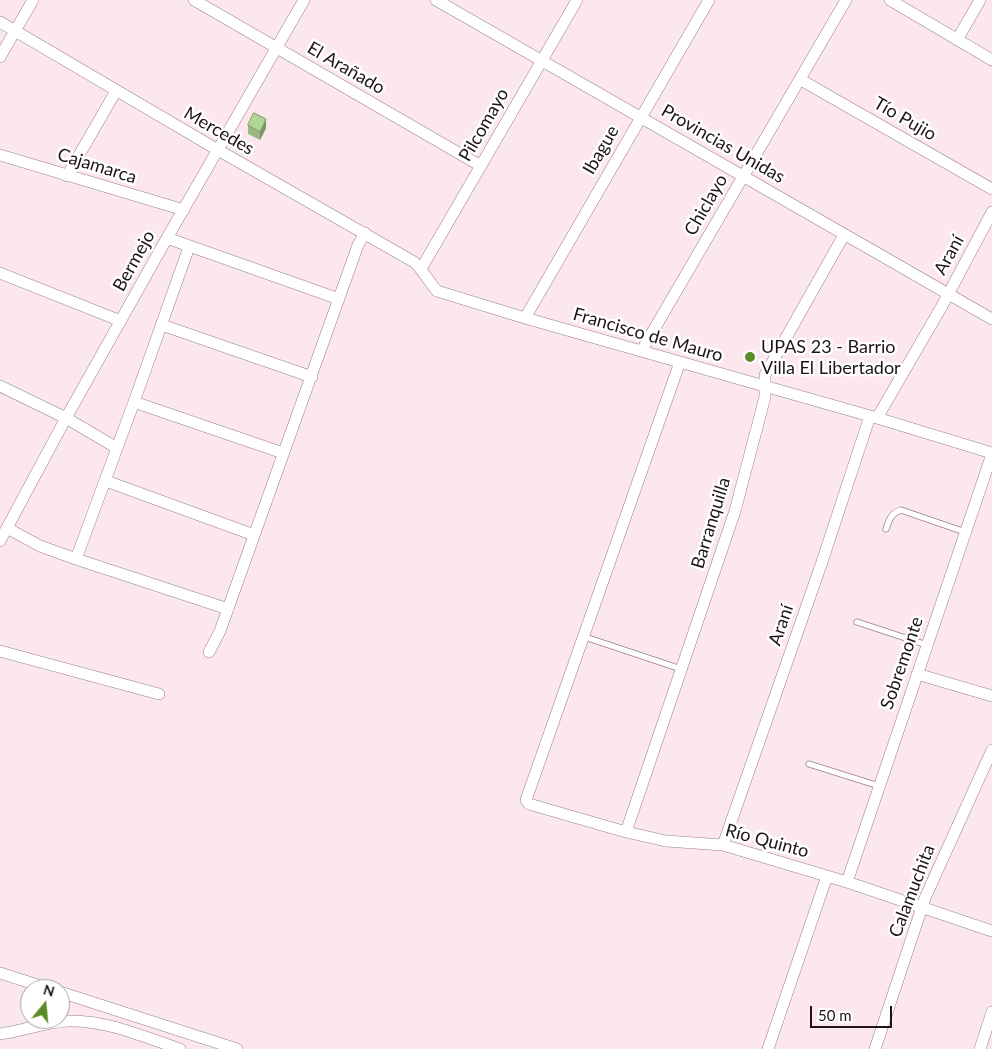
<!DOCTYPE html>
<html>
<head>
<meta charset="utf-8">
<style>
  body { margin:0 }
  #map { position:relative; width:992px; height:1049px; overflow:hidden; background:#fce7ed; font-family:Lato,sans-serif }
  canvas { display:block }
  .north { position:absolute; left:20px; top:979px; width:50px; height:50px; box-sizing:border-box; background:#fff; border:1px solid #a5a1a3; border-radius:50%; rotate:17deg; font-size:14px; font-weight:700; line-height:20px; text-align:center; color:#1e1518 }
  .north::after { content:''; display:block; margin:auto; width:18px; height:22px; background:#598c24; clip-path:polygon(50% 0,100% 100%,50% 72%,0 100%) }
  .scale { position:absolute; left:810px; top:1006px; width:82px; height:22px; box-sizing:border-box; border:2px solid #1e1518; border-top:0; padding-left:6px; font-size:15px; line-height:18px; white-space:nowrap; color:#1e1518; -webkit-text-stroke:4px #fff; paint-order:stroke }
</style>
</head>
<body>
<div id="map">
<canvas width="992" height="1049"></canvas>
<div class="north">N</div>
<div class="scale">50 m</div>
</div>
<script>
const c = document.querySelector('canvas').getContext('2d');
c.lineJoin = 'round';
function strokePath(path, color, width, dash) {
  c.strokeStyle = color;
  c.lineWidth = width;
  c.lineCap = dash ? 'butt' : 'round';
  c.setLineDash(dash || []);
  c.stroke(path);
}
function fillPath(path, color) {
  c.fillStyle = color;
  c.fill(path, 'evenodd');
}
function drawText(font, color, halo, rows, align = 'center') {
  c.font = font + ' Lato,sans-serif';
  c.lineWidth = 5;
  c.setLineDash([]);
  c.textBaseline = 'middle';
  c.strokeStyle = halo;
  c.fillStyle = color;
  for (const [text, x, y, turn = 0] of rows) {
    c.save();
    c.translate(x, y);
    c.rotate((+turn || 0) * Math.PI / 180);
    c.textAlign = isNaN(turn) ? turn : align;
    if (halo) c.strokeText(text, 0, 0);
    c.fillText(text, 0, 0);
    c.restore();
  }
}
const lane = new Path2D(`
  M886,529C889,520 891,513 901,510L965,532
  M857,622L927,645
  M582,636L681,669
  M809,764L879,786`);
const street = new Path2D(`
  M194,0L481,166
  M436,0L992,319
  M890,0L992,60
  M0,22L218,150L414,262C423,270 428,281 437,291L525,318L877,418L992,453
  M957,40L980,0
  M0,57L33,0
  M801,80L992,189
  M0,155L184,210
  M67,176L116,91
  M167,238L339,299
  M421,269L577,0
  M0,273L121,321
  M525,318L709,0
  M162,325L312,377
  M642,350L846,0
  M680,362L526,800L529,804L626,832L666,841L723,845L847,882L992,931
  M0,386L66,418L117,448
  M134,402L283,453
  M877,418L942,306L992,212
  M106,481L254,535
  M7,528L40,546L76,559L228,609
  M0,541L66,418L167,238L304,0
  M76,559L134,402L189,247
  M0,651L159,694
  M209,652L220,631L358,245L365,233
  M917,674L992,696
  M626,832L735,511L765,397V375L844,235
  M723,845L822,562L870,416
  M847,882L992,454
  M0,973L50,989
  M60,992L237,1049
  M0,1034C23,1031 45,1022 68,1021C107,1020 144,1037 180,1049
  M768,1049L827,876
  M875,1049L925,898L992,750
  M980,1049L992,1012`);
const wall = new Path2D(`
  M248,125L266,128L260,140L248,134Z`);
const shadedWall = new Path2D(`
  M266,119V128L260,140V132Z`);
const building = new Path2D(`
  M254,113L266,119L260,132L248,125Z`);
const markers = [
  [750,357,6,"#598c24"]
];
const streetNames = [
  ["El Arañado",346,68,30],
  ["Tío Pujio",905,119,30],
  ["Pilcomayo",484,125,-60],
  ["Mercedes",219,131,30],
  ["Provincias Unidas",723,144,30],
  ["Ibague",601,150,-60],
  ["Cajamarca",97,166,17],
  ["Chiclayo",706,205,-60],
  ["Araní",949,255,-61],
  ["Bermejo",134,261,-61],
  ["Francisco de Mauro",648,335,16],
  ["Barranquilla",711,523,-73],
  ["Araní",781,625,-71],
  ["Sobremonte",902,663,-71],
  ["Río Quinto",767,841,15],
  ["Calamuchita",912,891,-69]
];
const poiNames = [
  ["UPAS 23 - Barrio",761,347],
  ["Villa El Libertador",761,368]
];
strokePath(lane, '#988087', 7);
strokePath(street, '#988087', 12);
strokePath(lane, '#fff', 5.5);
strokePath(street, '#fff', 11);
fillPath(wall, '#98b980');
fillPath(shadedWall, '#7c9668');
fillPath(building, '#b1d795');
strokePath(building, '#7c9668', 1);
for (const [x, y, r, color] of markers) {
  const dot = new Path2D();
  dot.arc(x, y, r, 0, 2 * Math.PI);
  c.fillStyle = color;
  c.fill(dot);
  strokePath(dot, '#fff', 2);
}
drawText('18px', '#1e1518', '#fff', streetNames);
drawText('18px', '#1e1518', '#fff', poiNames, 'left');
</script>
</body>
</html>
